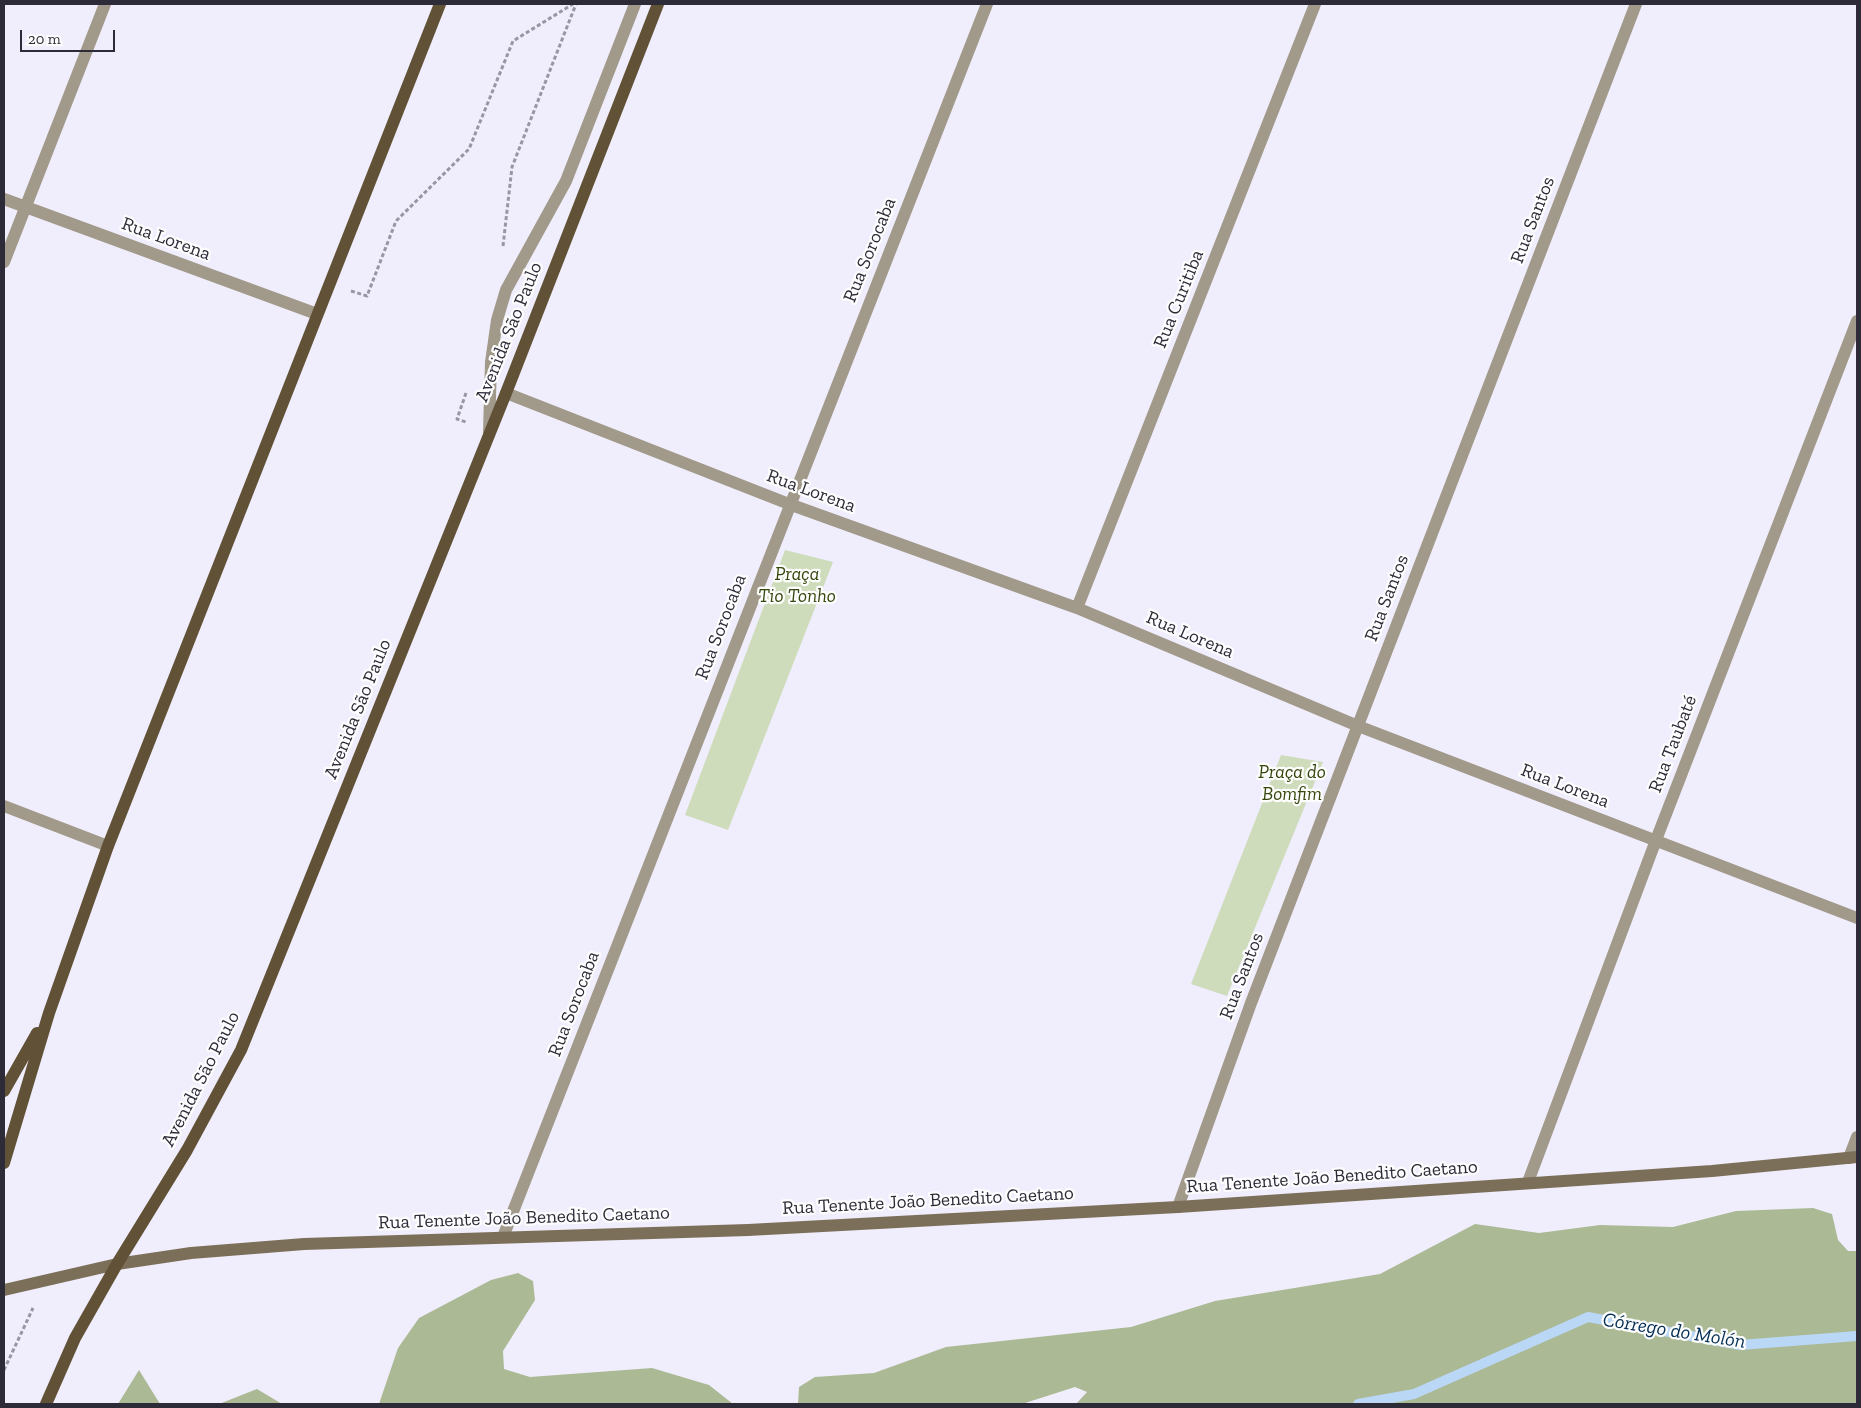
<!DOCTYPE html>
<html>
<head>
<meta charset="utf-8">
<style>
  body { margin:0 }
  #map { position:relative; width:1861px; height:1408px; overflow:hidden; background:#f0eefc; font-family:"Zilla Slab",serif }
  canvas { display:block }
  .frame { position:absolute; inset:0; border:5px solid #2d2b38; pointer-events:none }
  .scale { position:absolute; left:20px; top:30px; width:95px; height:22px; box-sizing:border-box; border:2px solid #2d2b38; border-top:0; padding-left:6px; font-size:15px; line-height:18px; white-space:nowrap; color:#2d2b38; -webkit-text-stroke:4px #fdfdfd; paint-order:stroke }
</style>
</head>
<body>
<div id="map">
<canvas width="1861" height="1408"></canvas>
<div class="frame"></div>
<div class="scale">20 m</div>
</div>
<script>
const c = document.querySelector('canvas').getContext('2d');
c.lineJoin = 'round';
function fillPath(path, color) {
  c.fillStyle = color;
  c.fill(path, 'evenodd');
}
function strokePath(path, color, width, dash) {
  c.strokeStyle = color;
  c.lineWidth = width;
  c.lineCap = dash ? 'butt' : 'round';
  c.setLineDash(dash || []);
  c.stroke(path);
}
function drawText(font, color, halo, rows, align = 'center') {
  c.font = font + ' "Zilla Slab",serif';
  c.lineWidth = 4.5;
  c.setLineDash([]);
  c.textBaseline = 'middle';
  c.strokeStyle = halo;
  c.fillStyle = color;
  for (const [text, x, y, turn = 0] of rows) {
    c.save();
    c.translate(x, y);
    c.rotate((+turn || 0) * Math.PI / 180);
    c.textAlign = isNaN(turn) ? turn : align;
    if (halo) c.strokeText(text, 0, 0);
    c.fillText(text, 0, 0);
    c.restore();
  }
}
const green = new Path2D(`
  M785,550L833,562L728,830L685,815Z
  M1281,755L1323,762L1227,996L1191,984Z`);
const forest = new Path2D(`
  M1813,1208L1832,1214L1838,1240L1848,1251H1857V1404H1076L1087,1392L1075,1387L1022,1404H798L799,1387L815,1377L874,1373L946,1347L1131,1327L1215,1301L1380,1274L1475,1224L1539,1233L1600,1225L1673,1227L1736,1211Z
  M518,1273L533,1281L535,1300L503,1351L504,1369L530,1377L652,1368L709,1385L733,1404H379L398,1348L419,1318L491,1280Z
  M139,1370L160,1404H118Z
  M257,1389L282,1404H219Z`);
const stream = new Path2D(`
  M1358,1404L1414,1394L1588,1317L1740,1345L1857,1336`);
const path = new Path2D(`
  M503,246L512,167L576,4
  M351,291L367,296L396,221L469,149L513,41L573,4
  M466,393L457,419L466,422
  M4,1370L33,1308`);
const lane = new Path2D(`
  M489,432L491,362L497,320L506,290L566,181L635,4`);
const street = new Path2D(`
  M4,199L317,314
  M4,262L105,4
  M506,393L789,504L1077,608L1358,726L1857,918
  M1077,608L1315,4
  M4,806L108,846
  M1849,1158L1857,1137
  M1528,1182L1656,840L1857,321
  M1178,1207L1251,1003L1636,4
  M503,1237L987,4`);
const secondary = new Path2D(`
  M4,1290L117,1264L191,1253L304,1244L748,1230L1178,1207L1712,1171L1857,1157`);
const primary = new Path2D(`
  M4,1091L37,1033
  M4,1163L49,1013L108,846L440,4
  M46,1404L75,1338L117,1264L187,1150L241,1050L506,393L658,4`);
const streetNames = [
  ["Rua Santos",1533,220,-69],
  ["Rua Lorena",166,239,20],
  ["Rua Sorocaba",870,250,-68],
  ["Rua Curitiba",1179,299,-68],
  ["Avenida São Paulo",509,332,-68],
  ["Rua Lorena",811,491,20],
  ["Rua Santos",1387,598,-69],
  ["Rua Sorocaba",721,627,-69],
  ["Rua Lorena",1190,635,23],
  ["Avenida São Paulo",358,709,-68],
  ["Rua Taubaté",1673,744,-69],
  ["Rua Lorena",1565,786,21],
  ["Rua Santos",1242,976,-69],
  ["Rua Sorocaba",574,1004,-69],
  ["Avenida São Paulo",201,1079,-63],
  ["Rua Tenente João Benedito Caetano",1332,1177,-4],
  ["Rua Tenente João Benedito Caetano",928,1201,-3],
  ["Rua Tenente João Benedito Caetano",524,1218,-2]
];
const parkNames = [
  ["Praça",797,575],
  ["Tio Tonho",797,597],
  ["Praça do",1292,773],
  ["Bomfim",1292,795]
];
const waterNames = [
  ["Córrego do Molón",1674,1331,9]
];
fillPath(green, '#cedcbb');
fillPath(forest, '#abb995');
strokePath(stream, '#bbd7f6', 10);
strokePath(path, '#9896a3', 3, [4, 2.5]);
strokePath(lane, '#a1998a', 12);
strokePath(street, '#a1998a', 12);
strokePath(secondary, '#7c6f59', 12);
strokePath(primary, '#615237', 12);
drawText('19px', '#2d2b38', '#fdfdfd', streetNames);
drawText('italic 19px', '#35470d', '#fdfdfd', parkNames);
drawText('italic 20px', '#042f56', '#fdfdfd', waterNames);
</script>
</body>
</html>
